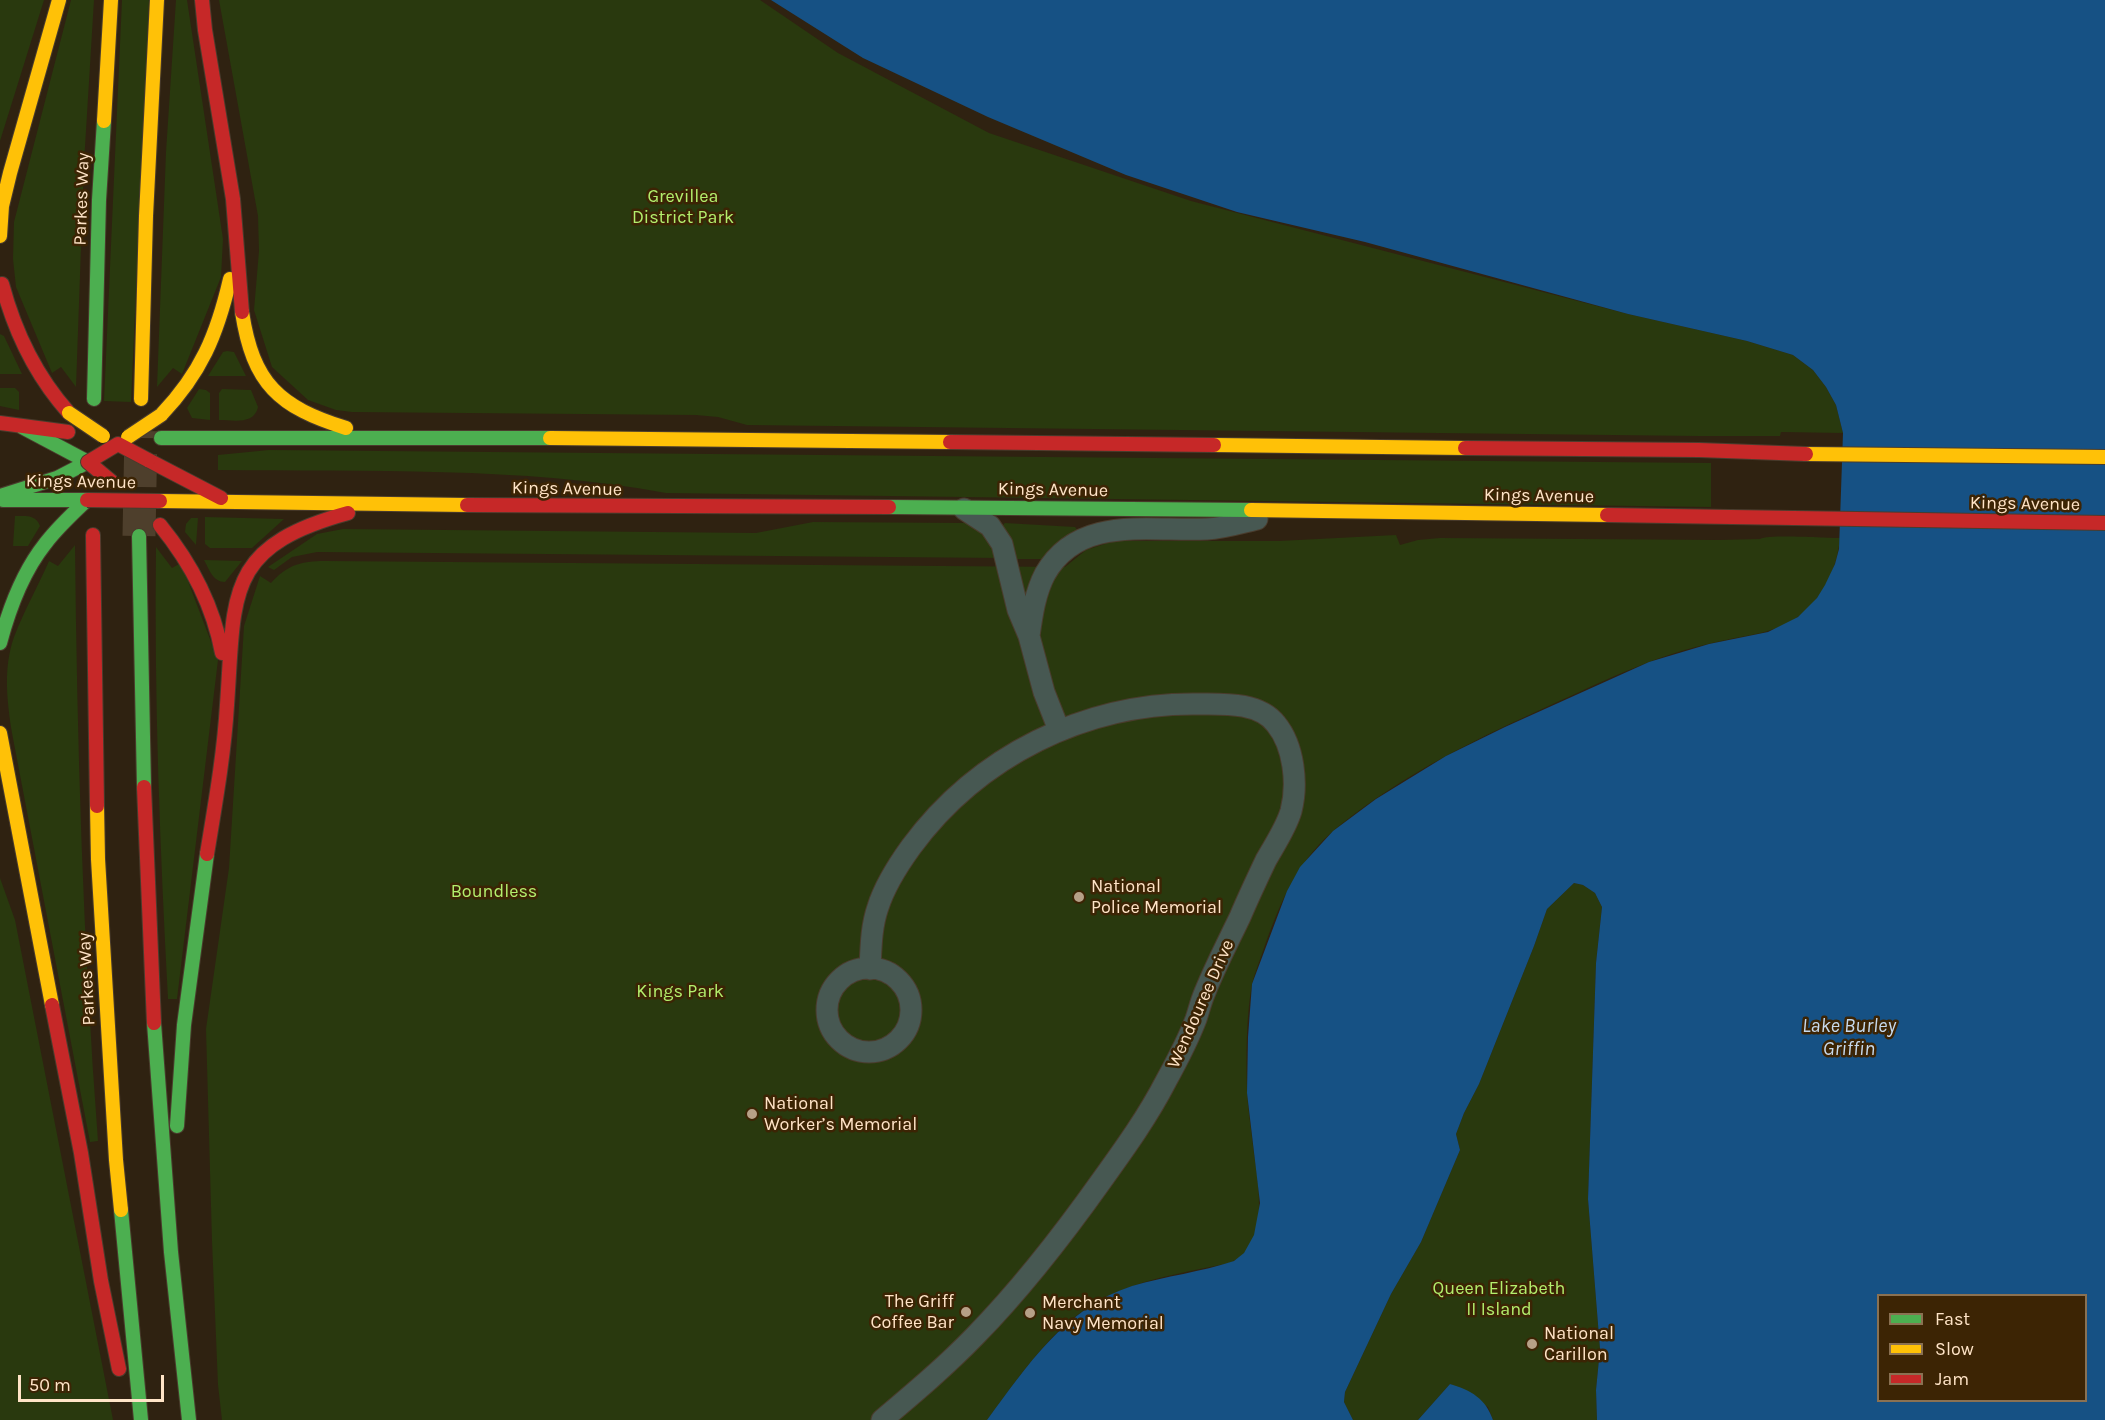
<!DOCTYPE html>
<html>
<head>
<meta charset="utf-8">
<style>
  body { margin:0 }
  #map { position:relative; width:2105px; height:1420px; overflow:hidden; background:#2f2211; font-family:Karla,sans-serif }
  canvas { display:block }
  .legend { position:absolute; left:1877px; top:1294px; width:210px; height:108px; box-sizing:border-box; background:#3c2404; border:2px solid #8a7152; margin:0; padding:8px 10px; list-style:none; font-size:18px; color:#ffe4c7 }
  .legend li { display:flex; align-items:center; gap:12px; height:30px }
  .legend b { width:30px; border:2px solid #8a7152 }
  .scale { position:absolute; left:18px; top:1375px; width:146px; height:27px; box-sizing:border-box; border:3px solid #ffe4c7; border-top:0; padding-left:8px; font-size:18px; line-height:21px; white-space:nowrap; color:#ffe4c7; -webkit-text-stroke:4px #3c2404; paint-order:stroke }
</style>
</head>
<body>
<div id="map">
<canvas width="2105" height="1420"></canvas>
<ul class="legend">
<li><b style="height:8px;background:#4caf50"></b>Fast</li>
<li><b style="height:8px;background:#ffc107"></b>Slow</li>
<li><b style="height:8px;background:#c62828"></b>Jam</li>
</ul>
<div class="scale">50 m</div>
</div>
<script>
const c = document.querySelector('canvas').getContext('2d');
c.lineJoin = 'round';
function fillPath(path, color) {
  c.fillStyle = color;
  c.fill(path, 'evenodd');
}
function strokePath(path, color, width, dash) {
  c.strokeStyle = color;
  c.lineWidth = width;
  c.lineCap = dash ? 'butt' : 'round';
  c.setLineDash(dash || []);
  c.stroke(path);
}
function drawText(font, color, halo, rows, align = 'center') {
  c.font = font + ' Karla,sans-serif';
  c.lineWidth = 5;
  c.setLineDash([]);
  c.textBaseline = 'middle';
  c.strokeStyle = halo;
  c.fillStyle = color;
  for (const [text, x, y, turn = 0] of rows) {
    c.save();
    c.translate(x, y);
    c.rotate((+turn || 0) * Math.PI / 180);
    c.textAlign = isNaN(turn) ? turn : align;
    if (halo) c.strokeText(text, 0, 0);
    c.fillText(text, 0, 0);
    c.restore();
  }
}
const green = new Path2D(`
  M0,0H44L0,141Z
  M71,0H94L84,163L76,387L61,367L52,373L16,287L13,259L14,222Z
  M122,0H149L131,402L104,401Z
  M176,0H187L223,239L221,277L182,374L173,368L157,387L166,152Z
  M219,0H760L838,53L989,133L1191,201L1628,314L1747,341L1793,355L1813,370L1826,387L1836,405L1843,433L1781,432L1780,436H1698L747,425L718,417L696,415L352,412L336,410L308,400L272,367L254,310L259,251L258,216Z
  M0,334L4,336L22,374H0Z
  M227,351L234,352L246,376H208L223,352Z
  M0,388H15L19,392V410L0,406Z
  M199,389L206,390L210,393V420L192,418L187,408Z
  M222,389L251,390L258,407C254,425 234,420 219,420V393Z
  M269,450L1711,463V507L666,493C521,466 366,472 218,470V455Z
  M15,516C25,516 36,514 40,526L28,546H13Z
  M205,517L284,519L252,548H210L205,544Z
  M191,518H198L196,545L185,532L186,524Z
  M813,522L964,523L982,526L1003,558L317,552L292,557L274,570L268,567L317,534L343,529L756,533Z
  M1005,523L1075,527L1078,531L1049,559H1016L1002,526Z
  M1396,535L1400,545L1418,540L1440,538L1719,540L1760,539C1769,534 1825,538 1840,538C1837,570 1821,603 1793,620C1771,634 1746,635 1721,641C1697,646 1672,653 1649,662C1617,674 1586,689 1555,703C1480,737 1403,774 1339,826C1298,859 1281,900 1264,948C1260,960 1255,972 1252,984C1246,1017 1246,1058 1247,1092C1248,1110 1251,1128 1253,1146C1257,1179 1273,1248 1229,1263C1192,1271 1152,1277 1117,1292C1059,1315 1023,1372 987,1420H222L218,1385L212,1241L206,1029L229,868L244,626L260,576L271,583C287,565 301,561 325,561L1065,567L1086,550L1114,541H1279Z
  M75,545C77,744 83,943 98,1141L90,1142L12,733C7,701 3,668 14,637C24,611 38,586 49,561L58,566Z
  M156,547L172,568L181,563L218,660L177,999H168C160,848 154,698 156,547Z
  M204,560L242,561L225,582C213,582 209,569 204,560Z
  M0,878L15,920L113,1420H0Z
  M1574,883L1583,885L1595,893L1602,907L1596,963L1588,1199L1600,1349L1596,1390L1597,1420H1493L1488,1407L1450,1384L1418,1420H1353L1344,1402L1345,1392L1391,1294L1421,1242L1460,1150L1456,1134L1464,1113L1479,1084L1534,946L1547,909Z`);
const water = new Path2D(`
  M771,0H2105V1420H1597L1596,1390L1600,1349L1588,1199L1596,963L1602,907L1595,893L1583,885L1574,883L1547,909L1534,946L1479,1084L1464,1113L1456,1134L1460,1150L1421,1242L1391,1294L1345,1392L1344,1402L1353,1420H987C1026,1367 1066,1307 1132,1286C1166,1276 1201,1272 1234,1261L1244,1253L1254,1235L1260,1203L1247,1093L1248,1037L1252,984L1287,891L1300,867L1333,831L1376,799L1446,756L1505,727L1649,662L1709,644L1768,632L1798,617L1817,598L1825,585L1835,564L1839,549L1843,433L1836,405L1826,387L1813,370L1793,355L1747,341L1628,314L1365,242L1237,212L1126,175L988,117L863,58ZM1878,1296H2086V1400H1878Z
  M1450,1384C1471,1390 1486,1399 1493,1420H1418Z`);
const primaryTunnel = new Path2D(`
  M139,536L141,431`);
const street = new Path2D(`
  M964,509L990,526L1002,544L1018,610L1029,636L1044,692L1059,730
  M1029,636C1032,615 1035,593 1045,574C1079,514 1150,532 1207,529C1224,528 1240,523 1257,519
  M827 1010a42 42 0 1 1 84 0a42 42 0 1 1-84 0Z
  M870,969C871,948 871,927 878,907C885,885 898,865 911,847C978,756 1086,702 1199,704C1224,704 1259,702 1276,724C1294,746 1298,784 1291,811C1286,828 1275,844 1266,860C1257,879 1248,898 1240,917C1228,942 1215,967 1205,992C1201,1001 1199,1010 1196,1019C1188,1040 1177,1061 1166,1081C1148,1116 1125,1148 1102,1180C1063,1235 1022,1288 975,1336C946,1366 914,1393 882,1420`);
const fast = new Path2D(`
  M94,399L99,200L104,121
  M161,438H550
  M0,496L57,478L88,462L22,427
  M3,500H87
  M889,507L1251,510
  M139,536L144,787
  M0,643C9,609 22,573 45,544C57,528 72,514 87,500
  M154,1023L171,1252L189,1420
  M177,1126L184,1025L207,854
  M121,1210L141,1420`);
const slow = new Path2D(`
  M104,121L111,0
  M0,236L2,206L10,173L59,0
  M242,312C253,384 279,407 346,428
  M141,399L146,216L157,0
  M161,415C201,373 217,335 230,279
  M550,438L950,442
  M1214,445L1465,448
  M1806,454L2105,457
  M160,501L467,505
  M1251,510L1607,515
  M0,733L52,1005
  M97,806L98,859L116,1160L121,1210`);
const jam = new Path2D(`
  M202,0L205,30L233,199L242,312
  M2,284C15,333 35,375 69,413
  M0,423L68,432
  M950,442L1214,445
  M1465,448L1699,450L1806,454
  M148,460L221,498
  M467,505L889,507
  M1607,515L2105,523
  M160,525C191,563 213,604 222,653
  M93,535L97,806
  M144,787L154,1023
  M207,854C215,805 224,755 227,705C235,594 224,547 348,513
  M52,1005L81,1153L101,1281L119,1369`);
const slowBridge = new Path2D(`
  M69,413L103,436
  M128,437L161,415`);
const jamBridge = new Path2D(`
  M112,482L88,462L118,444L148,460
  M87,500L160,501`);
const markers = [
  [1079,897,6,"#b6a087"],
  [752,1114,6,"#b6a087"],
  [966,1312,6,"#b6a087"],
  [1030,1313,6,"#b6a087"],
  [1532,1344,6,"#b6a087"]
];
const parkNames = [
  ["Grevillea",683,197],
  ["District Park",683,218],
  ["Boundless",494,892],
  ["Kings Park",680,992],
  ["Queen Elizabeth",1499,1289],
  ["II Island",1499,1310]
];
const streetNames = [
  ["Parkes Way",82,199,-88],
  ["Kings Avenue",81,482,1],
  ["Kings Avenue",567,489,1],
  ["Kings Avenue",1053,490,1],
  ["Kings Avenue",1539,496,1],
  ["Kings Avenue",2025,504,1],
  ["Parkes Way",87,979,-93],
  ["Wendouree Drive",1201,1004,-66]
];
const poiNames = [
  ["National",1091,887],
  ["Police Memorial",1091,908],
  ["National",764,1104],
  ["Worker’s Memorial",764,1125],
  ["The Griff",954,1302,"right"],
  ["Coffee Bar",954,1323,"right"],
  ["Merchant",1042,1303],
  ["Navy Memorial",1042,1324],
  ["National",1544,1334],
  ["Carillon",1544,1355]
];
const waterNames = [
  ["Lake Burley",1849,1026],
  ["Griffin",1849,1049]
];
fillPath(green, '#29390e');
fillPath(water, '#165184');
strokePath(primaryTunnel, '#4e3f2c', 33, [33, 16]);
strokePath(street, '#4a3c2d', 23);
strokePath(fast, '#4a3c2d', 16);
strokePath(slow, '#4a3c2d', 16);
strokePath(jam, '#4a3c2d', 16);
strokePath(street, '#475852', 21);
strokePath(fast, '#4caf50', 14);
strokePath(slow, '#ffc107', 14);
strokePath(jam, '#c62828', 14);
strokePath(slowBridge, '#4a3c2d', 16, []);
strokePath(jamBridge, '#4a3c2d', 16, []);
strokePath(slowBridge, '#ffc107', 14);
strokePath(jamBridge, '#c62828', 14);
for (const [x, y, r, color] of markers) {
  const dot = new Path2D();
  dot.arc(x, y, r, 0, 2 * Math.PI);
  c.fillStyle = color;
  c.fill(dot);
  strokePath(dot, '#3c2404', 2);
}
drawText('18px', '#b3ef6d', '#3c2404', parkNames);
drawText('18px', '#ffe4c7', '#3c2404', streetNames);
drawText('18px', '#ffe4c7', '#3c2404', poiNames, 'left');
drawText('italic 20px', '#c7daee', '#3c2404', waterNames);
</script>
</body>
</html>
